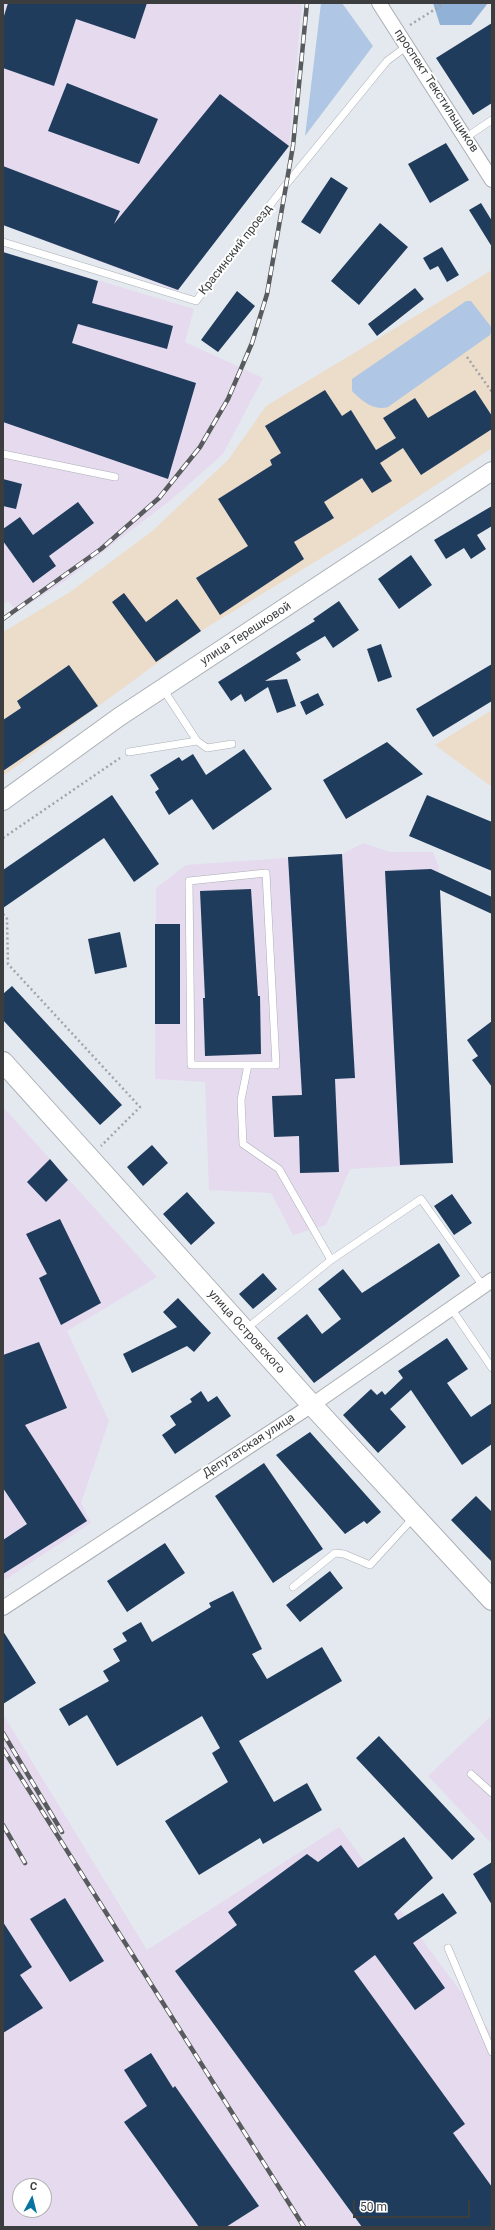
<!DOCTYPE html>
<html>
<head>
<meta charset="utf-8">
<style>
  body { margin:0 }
  #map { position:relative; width:495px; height:2230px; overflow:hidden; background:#e4e9ef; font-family:Roboto,sans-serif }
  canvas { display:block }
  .frame { position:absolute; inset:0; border:4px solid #3b3d3f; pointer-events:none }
  .north { position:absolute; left:12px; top:2178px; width:40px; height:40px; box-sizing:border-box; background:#fff; border:1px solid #b1b1b2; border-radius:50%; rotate:7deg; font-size:11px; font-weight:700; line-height:16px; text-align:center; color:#3b3d3f }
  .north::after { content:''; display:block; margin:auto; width:14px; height:18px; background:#06749f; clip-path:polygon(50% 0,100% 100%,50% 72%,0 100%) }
  .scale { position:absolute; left:353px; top:2200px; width:117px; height:18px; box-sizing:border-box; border:2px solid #3b3d3f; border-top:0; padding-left:5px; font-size:12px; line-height:14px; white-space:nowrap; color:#3b3d3f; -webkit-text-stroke:3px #fff; paint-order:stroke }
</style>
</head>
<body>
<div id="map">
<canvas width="495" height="2230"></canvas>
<div class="frame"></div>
<div class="north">С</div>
<div class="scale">50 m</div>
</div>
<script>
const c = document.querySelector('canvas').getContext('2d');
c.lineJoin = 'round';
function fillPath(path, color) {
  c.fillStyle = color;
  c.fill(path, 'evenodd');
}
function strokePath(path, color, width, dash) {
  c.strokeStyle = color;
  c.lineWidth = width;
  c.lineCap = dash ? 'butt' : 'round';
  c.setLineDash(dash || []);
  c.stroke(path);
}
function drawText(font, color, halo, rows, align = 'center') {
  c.font = font + ' Roboto,sans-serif';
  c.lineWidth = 4;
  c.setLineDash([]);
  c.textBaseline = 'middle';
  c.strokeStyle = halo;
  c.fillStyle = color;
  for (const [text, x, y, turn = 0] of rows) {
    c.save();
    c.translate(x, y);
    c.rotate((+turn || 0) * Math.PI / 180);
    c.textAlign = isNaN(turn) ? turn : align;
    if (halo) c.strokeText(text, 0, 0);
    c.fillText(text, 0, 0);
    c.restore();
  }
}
const industrial = new Path2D(`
  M3,3H302L289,146L177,291L3,225Z
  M3,252L194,309L185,342L263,378L223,454L172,499L65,581L17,612L8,601L3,604Z
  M363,843L390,852H433L439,868L453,1163L350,1169L326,1225L293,1235L271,1193L209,1190L205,1082L155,1079L156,888L186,865L342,854Z
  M3,1107L157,1277L67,1331L109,1421L81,1503L91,1523L3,1581Z
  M3,1714L147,1950L339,1827L492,2034V2227H3ZM20,2186H44V2210H20Z
  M492,1715V1844L428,1776Z`);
const education = new Path2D(`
  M492,270V448L369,529L201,631L3,776V632L70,592L151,532L228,460L266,406Z
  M492,710V787L435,745Z`);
const green = new Path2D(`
  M321,3H342L373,46L305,136Z
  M466,301H471L492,328L490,335L388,407C373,411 362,401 352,391V379Z`);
const forest = new Path2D(`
  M433,3H488L471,25H440Z`);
const building = new Path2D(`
  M8,3H147L135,39L76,19L54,86L3,68V19Z
  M492,23V103L473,115L436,58Z
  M67,83L158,119L139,164L48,131Z
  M220,94L289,146L178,290L3,225V166L120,211L114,224Z
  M446,143L469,180L430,203L408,164Z
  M331,177L348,188L320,234L301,222Z
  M481,203L492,221V247L469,210Z
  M380,223L408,247L359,305L331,281Z
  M442,247L459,275L447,282L438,266L430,270L423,258Z
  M3,252L98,281L92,303L173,326L167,349L78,324L72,343L196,383L168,479L3,422Z
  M415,288L424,299L377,336L368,324Z
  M237,291L255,306L218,352L201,340Z
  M325,390L342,416L351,410L376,450L396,438L383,418L415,398L428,418L475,390L492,416V429L421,475L403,448L380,463L392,481L372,493L362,478L324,502L334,518L294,542L304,559L220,615L196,578L248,546L218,499L272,465L270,460L281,453L265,426Z
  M3,479L22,484L16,509L3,506Z
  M78,502L94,523L49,556L56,566L33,583L3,541V529L20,517L33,535Z
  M492,506V526L477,535L486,549L471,559L464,548L446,559L434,540Z
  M411,555L432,585L399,609L378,579Z
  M124,593L146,622L177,599L201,631L156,662L112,602Z
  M339,601L359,630L333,648L325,636L296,653L301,660L265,681L287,679L296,706L277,713L268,687L245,702L241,694L231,701L218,682L315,621L313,619Z
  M381,644L392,677L378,682L367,649Z
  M492,664V701L433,737L416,709Z
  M69,665L98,706L3,771V720L21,708L17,701Z
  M318,693L324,705L306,715L300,702Z
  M387,742L423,774L346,819L323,780Z
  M244,749L272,789L213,830L192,799L169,815L155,792L159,789L150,775L179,757L182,761L193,754L206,775Z
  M112,795L159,864L134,882L104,838L3,908V870Z
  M427,795L492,822V871L409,836Z
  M342,854L355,1078L335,1079L339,1172L300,1173L299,1136L274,1137L272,1096L302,1095L288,857Z
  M431,869L492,897V914L440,890L453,1163L400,1165L385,871Z
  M251,889L258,996H260L261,1054L205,1056L203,998H205L200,891Z
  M155,924H180V1024H155Z
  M120,932L127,967L95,974L88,939Z
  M12,986L122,1105L100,1125L3,1020V994Z
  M492,1021V1087L472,1060L478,1056L467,1040Z
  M152,1145L168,1163L143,1186L127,1167Z
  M50,1159L68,1180L46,1202L27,1182Z
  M187,1192L215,1223L191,1245L163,1214Z
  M452,1194L472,1223L454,1235L434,1206Z
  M60,1219L101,1303L61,1325L39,1278L47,1274L26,1234Z
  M439,1243L460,1276L314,1383L277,1338L307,1314L322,1334L341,1319L318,1289L343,1269L362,1293Z
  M263,1273L277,1289L253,1309L239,1294Z
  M178,1298L211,1333L194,1352L187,1346L132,1373L123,1354L177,1327L163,1312Z
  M447,1338L468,1369L447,1383L471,1417L492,1403V1444L462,1465L411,1390L390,1409L406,1427L378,1453L343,1415L371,1389L377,1395L382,1391L385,1395L403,1378L398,1371Z
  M39,1342L67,1408L25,1425L87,1521L3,1574V1540L27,1524L3,1488V1355Z
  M201,1391L208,1402L217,1396L231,1416L175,1454L162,1435L176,1425L170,1416L192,1402L190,1399Z
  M310,1432L381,1512L367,1524L364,1521L345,1534L276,1455Z
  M264,1463L323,1549L273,1583L215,1496Z
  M476,1496L492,1512V1562L451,1520Z
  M165,1543L185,1573L127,1612L107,1581Z
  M330,1571L343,1588L300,1622L286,1605Z
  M233,1591L262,1649L252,1654L267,1679L322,1647L342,1681L239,1741L274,1802L307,1783L322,1810L263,1844L260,1838L199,1875L165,1821L228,1782L212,1753L220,1748L202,1716L117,1766L87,1715L69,1726L59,1709L109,1681L103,1671L120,1661L113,1649L127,1641L122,1633L141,1622L152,1642L211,1607L209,1603Z
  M3,1631L36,1683L3,1704Z
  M379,1736L475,1839L452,1860L356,1758Z
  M404,1837L433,1878L394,1914L398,1920L443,1893L457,1913L413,1943L445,1988L415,2010L375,1955L354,1971L465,2124L453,2133L492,2187V2227H362L175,1971L237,1925L228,1912L307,1854L318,1862L341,1845L358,1868Z
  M492,1862V1905L473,1874Z
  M65,1898L104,1961L70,1982L30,1919Z
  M3,1922L32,1967L20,1975L43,2008L3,2033Z
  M151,2053L173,2088L175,2086L259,2206L226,2227H199L124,2122L147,2106L124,2070Z`);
const path = new Path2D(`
  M410,25L445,3
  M467,357L492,392
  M3,838L120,758
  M3,914L7,919L8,964L140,1107L101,1146`);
const service = new Path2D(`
  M465,138L492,120
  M3,242L196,301L284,187L387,61L407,46
  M3,454L115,477
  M163,689L197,741
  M129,752L197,741L207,748L232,744
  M248,1065H191L189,881L266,873L276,1065H248L241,1100L243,1144L279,1169L331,1260
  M451,1308L492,1368
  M246,1329L331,1260L421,1199L483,1286
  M293,1587L335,1553L344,1554L370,1565L414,1517
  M471,1774L492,1793
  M448,1948L492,2052`);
const minor = new Path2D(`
  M379,3L492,180
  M3,1608L312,1405L492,1280`);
const tertiary = new Path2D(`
  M3,801L119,717L492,471`);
const secondary = new Path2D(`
  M3,1062L312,1405L492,1600`);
const rail = new Path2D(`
  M3,619L101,549L159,498L200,447L228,399L252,343L267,294L293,146L307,3
  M3,1733L62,1832
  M3,1749L304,2227
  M3,1825L25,1863`);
const streetNames = [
  ["проспект Текстильщиков",436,91,57],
  ["Красинский проезд",236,250,-52],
  ["улица Терешковой",246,634,-33],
  ["улица Островского",246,1332,48],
  ["Депутатская улица",249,1446,-33]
];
fillPath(industrial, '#e5daee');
fillPath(education, '#ecdcca');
fillPath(green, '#afc7e4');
fillPath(forest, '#91b1d7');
fillPath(building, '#203c5c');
strokePath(service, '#aaafb5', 8);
strokePath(minor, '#aaafb5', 16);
strokePath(tertiary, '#aaafb5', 20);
strokePath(secondary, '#aaafb5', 22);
strokePath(path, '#a0a4a8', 2.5, [2, 3]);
strokePath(service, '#fff', 7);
strokePath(minor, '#fff', 14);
strokePath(tertiary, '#fff', 18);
strokePath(secondary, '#fff', 20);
strokePath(rail, '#585b5d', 4.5);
strokePath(rail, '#fff', 3, [9]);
drawText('12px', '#3b3d3f', '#fff', streetNames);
</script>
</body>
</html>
